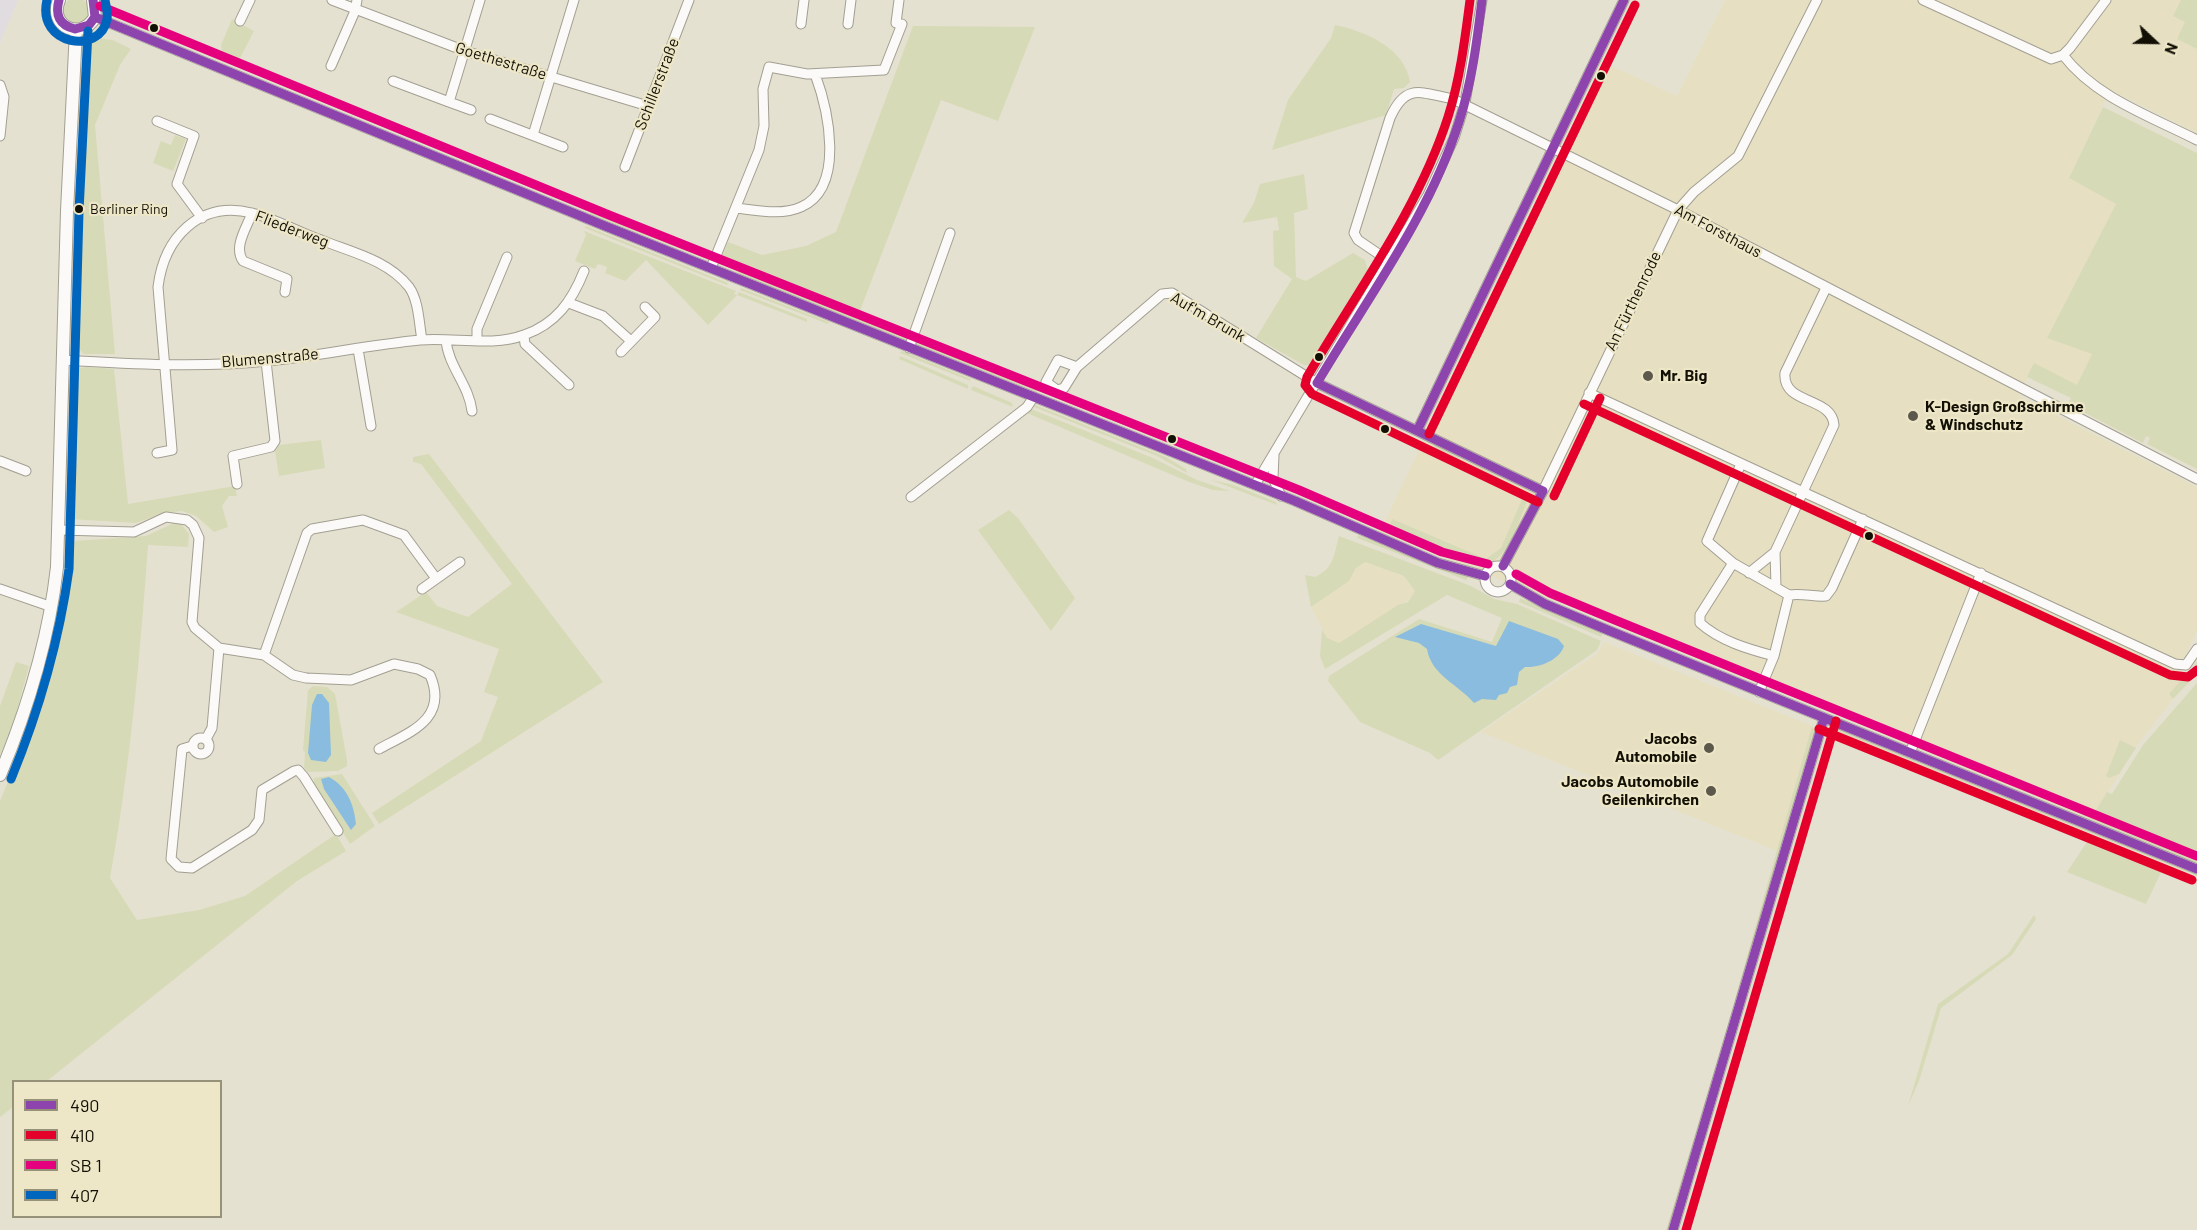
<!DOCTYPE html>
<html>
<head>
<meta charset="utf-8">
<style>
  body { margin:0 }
  #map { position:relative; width:2197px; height:1230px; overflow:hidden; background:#e5e1d0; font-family:Barlow,sans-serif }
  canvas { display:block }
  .legend { position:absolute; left:12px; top:1080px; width:210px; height:138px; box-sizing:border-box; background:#eee7c7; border:2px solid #969179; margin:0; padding:8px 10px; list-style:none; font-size:18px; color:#120f05 }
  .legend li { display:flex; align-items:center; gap:12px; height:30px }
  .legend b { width:30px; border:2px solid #969179 }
  .north { position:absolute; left:2125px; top:12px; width:60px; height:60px; -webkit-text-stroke:4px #eee7c7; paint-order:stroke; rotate:112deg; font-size:16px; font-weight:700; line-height:24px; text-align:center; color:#120f05 }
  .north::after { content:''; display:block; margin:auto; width:21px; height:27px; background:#120f05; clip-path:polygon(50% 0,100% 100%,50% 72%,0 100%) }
</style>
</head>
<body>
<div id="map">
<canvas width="2197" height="1230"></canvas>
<ul class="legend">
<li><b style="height:8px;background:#8e44ad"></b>490</li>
<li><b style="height:8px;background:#e4002b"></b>410</li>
<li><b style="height:8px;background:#e5007d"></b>SB 1</li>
<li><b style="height:8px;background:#0065bd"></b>407</li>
</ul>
<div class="north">N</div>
</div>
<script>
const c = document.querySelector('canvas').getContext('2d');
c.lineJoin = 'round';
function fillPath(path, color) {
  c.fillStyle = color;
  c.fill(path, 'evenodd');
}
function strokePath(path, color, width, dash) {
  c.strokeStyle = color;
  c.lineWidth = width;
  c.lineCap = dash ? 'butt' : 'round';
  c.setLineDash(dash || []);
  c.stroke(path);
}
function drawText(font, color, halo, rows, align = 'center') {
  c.font = font + ' Barlow,sans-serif';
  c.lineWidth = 4.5;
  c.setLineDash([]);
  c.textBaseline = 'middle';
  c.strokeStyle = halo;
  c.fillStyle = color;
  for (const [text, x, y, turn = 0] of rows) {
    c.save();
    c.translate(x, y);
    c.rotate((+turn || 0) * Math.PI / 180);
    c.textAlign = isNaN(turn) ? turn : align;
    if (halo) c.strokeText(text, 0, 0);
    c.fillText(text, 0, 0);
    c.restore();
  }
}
const built = new Path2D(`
  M1725,0H2197V133L2110,90L2069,178L2116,204L2047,338L2092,353L2077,386L2034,364L2019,396L2197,487V630L2177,676L2182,679L2169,694L2173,699L2138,744L2095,813L2085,810L2083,816L1629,630L1380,532L1561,151L1605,63L1677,96Z
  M1365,562L1404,576L1415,591L1414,596L1339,643L1333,641L1327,638L1311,607L1349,581L1356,568Z
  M1604,642L1812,726L1777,851L1481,732L1598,653Z`);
const industrial = new Path2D(`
  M0,0H18L0,43Z`);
const green = new Path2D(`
  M63 11a13 13 0 1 1 26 0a13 13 0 1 1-26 0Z
  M2181,0H2197V49L2177,39L2185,22L2173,16Z
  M232,19L254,31L239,60L222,51L221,45Z
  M1335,25C1365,31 1405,48 1410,82L1404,88L1394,89L1386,115L1272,150L1288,100L1331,38Z
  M913,26L1035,27L998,121L941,100L859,313L908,336L905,340L740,275L734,269L720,262L728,242L762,255L806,246L836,232Z
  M95,38L113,40L131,49L120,65L95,125L115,354H84L75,345L84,73L90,41Z
  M2103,107L2197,153V469L2147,444L2150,438L2146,436L2143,443L2068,404L2071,398L2027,377L2034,363L2077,385L2092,354L2047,338L2116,204L2069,178Z
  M175,135L186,139L173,171L153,163L161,141L171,145Z
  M1304,174L1308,209L1294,213L1296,277L1306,281L1353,253L1365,260L1369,274L1319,357L1310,365H1304L1256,338L1292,279L1274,266L1273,231L1279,230L1277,217L1242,223L1254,203L1260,184Z
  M592,209L705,253L709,254L704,258L590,214Z
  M586,226L728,283L727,285L585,228Z
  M584,231L736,291L734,294L737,295L739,292L807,319V322L737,295L708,325L646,260L625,281L605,273L607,267L598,264L595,269L575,261L586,235Z
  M741,288L829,322L828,324L740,290Z
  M915,339L1039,387L1037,392L914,344Z
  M902,351L971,379L970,381L900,353Z
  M900,356L968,385V389L899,359Z
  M87,367L114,369L128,504L235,486L237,496H229L222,506L228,527L214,532L196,516L182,511L163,513L136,523L70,519L69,379L80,368Z
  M973,386L1012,403L1013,407L971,390Z
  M1035,405L1166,457L1186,469L1187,473L1157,456L1034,407Z
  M1031,409L1153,458L1197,480L1230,491L1213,490L1189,482L1027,413Z
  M321,440L325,468L279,476L275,451L279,445Z
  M1435,445L1460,458L1457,465L1431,452Z
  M429,454L603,682L379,824L372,813L481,741L498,697L484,692L499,649L396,612L426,592L437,606L468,617L512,584L421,464L413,462V457Z
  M1470,463L1499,477L1496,484L1467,470Z
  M1211,480L1234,485L1276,502L1277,505Z
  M1506,481L1527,492L1528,499C1518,521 1509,563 1481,565L1388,529L1392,519L1486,559L1501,548L1523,497L1503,487Z
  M1009,510L1018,518L1075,598L1051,631L978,530Z
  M174,523L181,524L189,534L188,547L148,545C140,657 130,767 110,878L137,920L199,910L245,896L336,834L346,851L297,881L47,1081L14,1082L13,1107L0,1117V801L28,733L57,635L66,552L73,541L146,536Z
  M1358,535L1468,577L1466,580L1357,538Z
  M1339,536L1471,586L1494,599L1517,604L1601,641L1597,650L1438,760L1430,753L1360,722L1328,681L1329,676L1419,619L1492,642L1502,618L1447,595L1325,669L1320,656L1322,630L1327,638L1339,643L1398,605L1408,602L1415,591L1404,576L1365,562L1356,568L1349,581L1311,607L1305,575L1315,577C1335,568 1334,553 1339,536Z
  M1520,598L1603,633L1601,637L1519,602Z
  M2197,661V674L2173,699L2169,694L2182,679L2189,678Z
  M16,662L29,666L14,721L0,755V706Z
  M2197,683V863L2083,816L2085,810L2095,812L2107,792L2112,794L2143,745Z
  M313,686L327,687L335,694L347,760V766L338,771L308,772L304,768L305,752L303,750L308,690Z
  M1812,726L1816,733L1738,998L1735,999Z
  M1836,728L2197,873V876L1832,729Z
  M1828,731L2197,879V882L2163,868L2146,904L2067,872L2089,839L1826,732Z
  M2120,740L2136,748L2119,774L2109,778L2106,776Z
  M342,774L375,826L350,844L314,787V778Z
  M2034,915L2036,919L2012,955L1941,1008L1919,1081L1908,1106L1938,1004L2008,954Z
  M1734,1005L1735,1007L1671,1230H1666Z`);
const water = new Path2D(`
  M1509,621L1558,639L1564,646C1559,661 1538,668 1525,667L1519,672L1517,685L1510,687L1507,693L1499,695L1496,700L1482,699L1474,703C1459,685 1431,675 1427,649L1419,643L1395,637L1421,624L1496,646Z
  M317,694H322L329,703L331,755L326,762L311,760L308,753L312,705Z
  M329,777C347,787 354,804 356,824L351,830L324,789L321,779Z`);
const minor = new Path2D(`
  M332,0L465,51L648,106
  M1923,0L2051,59L2063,55L2070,48L2106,0
  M95,17L605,226L1295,501L1438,563L1485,576
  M240,21L250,0
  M896,23L899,0
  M801,24L804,0
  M848,24L851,0
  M2063,55C2096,98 2150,116 2197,140
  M331,66L355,11L357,0
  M393,81L449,102
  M0,85L4,97L0,136
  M471,110L449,102L480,0
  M490,119L563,147
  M157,121L194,136L177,184L202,218
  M533,135L574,0
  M625,167L689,0
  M736,208C756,210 781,216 801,207C846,187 828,109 815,74
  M252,213C247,227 233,247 243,261L287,279L285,292
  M1389,261L1358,240L1354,233L1390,118C1406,82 1421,93 1453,99L1678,210L2197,479
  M711,268L759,150L764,126L763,89L769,67L807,74L884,70L902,24
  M569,303L603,316L631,341
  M524,336L525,344L569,385
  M446,340C448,366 469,385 472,411
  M477,340V329L507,257
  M909,348L950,233
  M358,349L371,426
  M621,352L655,317L645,307
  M63,360C131,364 199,368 267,361C318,356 369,345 420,340C453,337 493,347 524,335C556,324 572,301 584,271
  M1077,367L1064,388L1057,390L1046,382L1058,360L1077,367L1162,294L1172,293L1317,383L1543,491
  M1589,393L2175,664L2186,665L2197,649
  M1418,429L1624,0
  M157,453L172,450L158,287C164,238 199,200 252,213C276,219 298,232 321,240C351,252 388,260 409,287C419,301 419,324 422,340
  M1274,455L1273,478L1281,496
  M0,461L26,471
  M1741,464L1707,541L1733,563L1789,595C1803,593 1813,597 1826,596L1832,588L1863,519
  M237,484L233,456L271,447L275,441L266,361
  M1255,485L1428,195L1454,138L1465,103L1482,0
  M911,497L1027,407L1033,398
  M59,530L134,532L166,517L187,520L193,525L199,538L192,622L195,628L219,648L264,655L293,675L306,678L351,680L394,664L418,669L430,675C449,719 410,732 379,749
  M1733,563L1700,615V623C1720,641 1748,649 1774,656
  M1485 579a13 13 0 1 1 26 0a13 13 0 1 1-26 0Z
  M1503,566L1543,491L1678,210L1694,192L1738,156L1817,0
  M1749,573L1775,552
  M1510,584L1545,604L1610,631L2197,869
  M1776,587L1775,552L1834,425C1832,396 1782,405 1785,373L1826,288
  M0,589L52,607
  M422,589L460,562
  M264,655L307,533L312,529L363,520L404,535L435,577
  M1759,692L1774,656L1789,595
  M193 746a8 8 0 1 1 16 0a8 8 0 1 1-16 0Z
  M206,739L212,728L219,648
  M192,746L182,749L171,859L179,867L192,868L252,830L259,820L262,790L294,771L298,770L304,777L338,831
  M1910,753L1981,573
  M1673,1230L1824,718`);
const major = new Path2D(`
  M59,0C48,26 81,42 95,17L93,0
  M0,775C28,708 49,639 57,567L67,211L76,30`);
const bus1 = new Path2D(`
  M59,0C55,15 59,25 75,29L89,25L95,17L93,0
  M1482,0C1477,41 1472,82 1459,122C1429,216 1367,299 1317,383L1543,491
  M95,17L605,226L1295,501L1438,563L1485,576
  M1418,429L1624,0
  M1503,566L1543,491
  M1510,584L1545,604L1610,631L2197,869
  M1673,1230L1824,718`);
const bus2 = new Path2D(`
  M1470,0C1465,39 1460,79 1448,117C1418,210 1356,293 1307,377L1305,385L1312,394L1538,502
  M1584,404L2170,675L2188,677L2197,670
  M1429,434L1635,5
  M1554,496L1600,398
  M1819,729L2192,880
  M1686,1230L1836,721`);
const bus3 = new Path2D(`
  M100,6L609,215L1299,490L1442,552L1488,564
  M1516,574L1550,593L1615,620L2197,856`);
const bus4 = new Path2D(`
  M47,0C36,46 101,55 107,19C108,13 106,6 105,0
  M11,779C39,711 59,642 69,569L79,211L88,31`);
const markers = [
  [154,28,5,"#120f05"],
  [1601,76,5,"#120f05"],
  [79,209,5,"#120f05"],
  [1319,357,5,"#120f05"],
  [1648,376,6,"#5c584c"],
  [1913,416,6,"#5c584c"],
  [1385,429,5,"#120f05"],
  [1172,439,5,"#120f05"],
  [1869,536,5,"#120f05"],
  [1709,748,6,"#5c584c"],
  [1711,791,6,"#5c584c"]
];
const busNames = [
  ["Berliner Ring",90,209]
];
const streetNames = [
  ["Goethestraße",501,61,17],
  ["Schillerstraße",657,84,-69],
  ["Fliederweg",292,229,21],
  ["Am Forsthaus",1718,231,28],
  ["An Fürthenrode",1633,301,-64],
  ["Auf'm Brunk",1208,317,30],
  ["Blumenstraße",270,358,-5]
];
const poiNames = [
  ["Mr. Big",1660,376],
  ["K-Design Großschirme",1925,407],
  ["& Windschutz",1925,425],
  ["Jacobs",1697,739,"right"],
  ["Automobile",1697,757,"right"],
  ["Jacobs Automobile",1699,782,"right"],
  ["Geilenkirchen",1699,800,"right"]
];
fillPath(built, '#e6dfc2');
fillPath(industrial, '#e1dce0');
fillPath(green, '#d7dab6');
fillPath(water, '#8abcdf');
strokePath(minor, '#a29f92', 11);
strokePath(major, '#a29f92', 14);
strokePath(minor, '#fbfaf8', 9);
strokePath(major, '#fbfaf8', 12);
strokePath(bus1, '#8e44ad', 9);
strokePath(bus2, '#e4002b', 9);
strokePath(bus3, '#e5007d', 9);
strokePath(bus4, '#0065bd', 9);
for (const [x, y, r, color] of markers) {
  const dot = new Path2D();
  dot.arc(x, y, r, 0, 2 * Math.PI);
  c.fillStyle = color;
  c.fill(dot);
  strokePath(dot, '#eee7c7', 2);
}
drawText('14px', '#120f05', '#eee7c7', busNames, 'left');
drawText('16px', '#120f05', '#eee7c7', streetNames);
drawText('bold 16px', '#120f05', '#eee7c7', poiNames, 'left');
</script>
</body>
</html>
